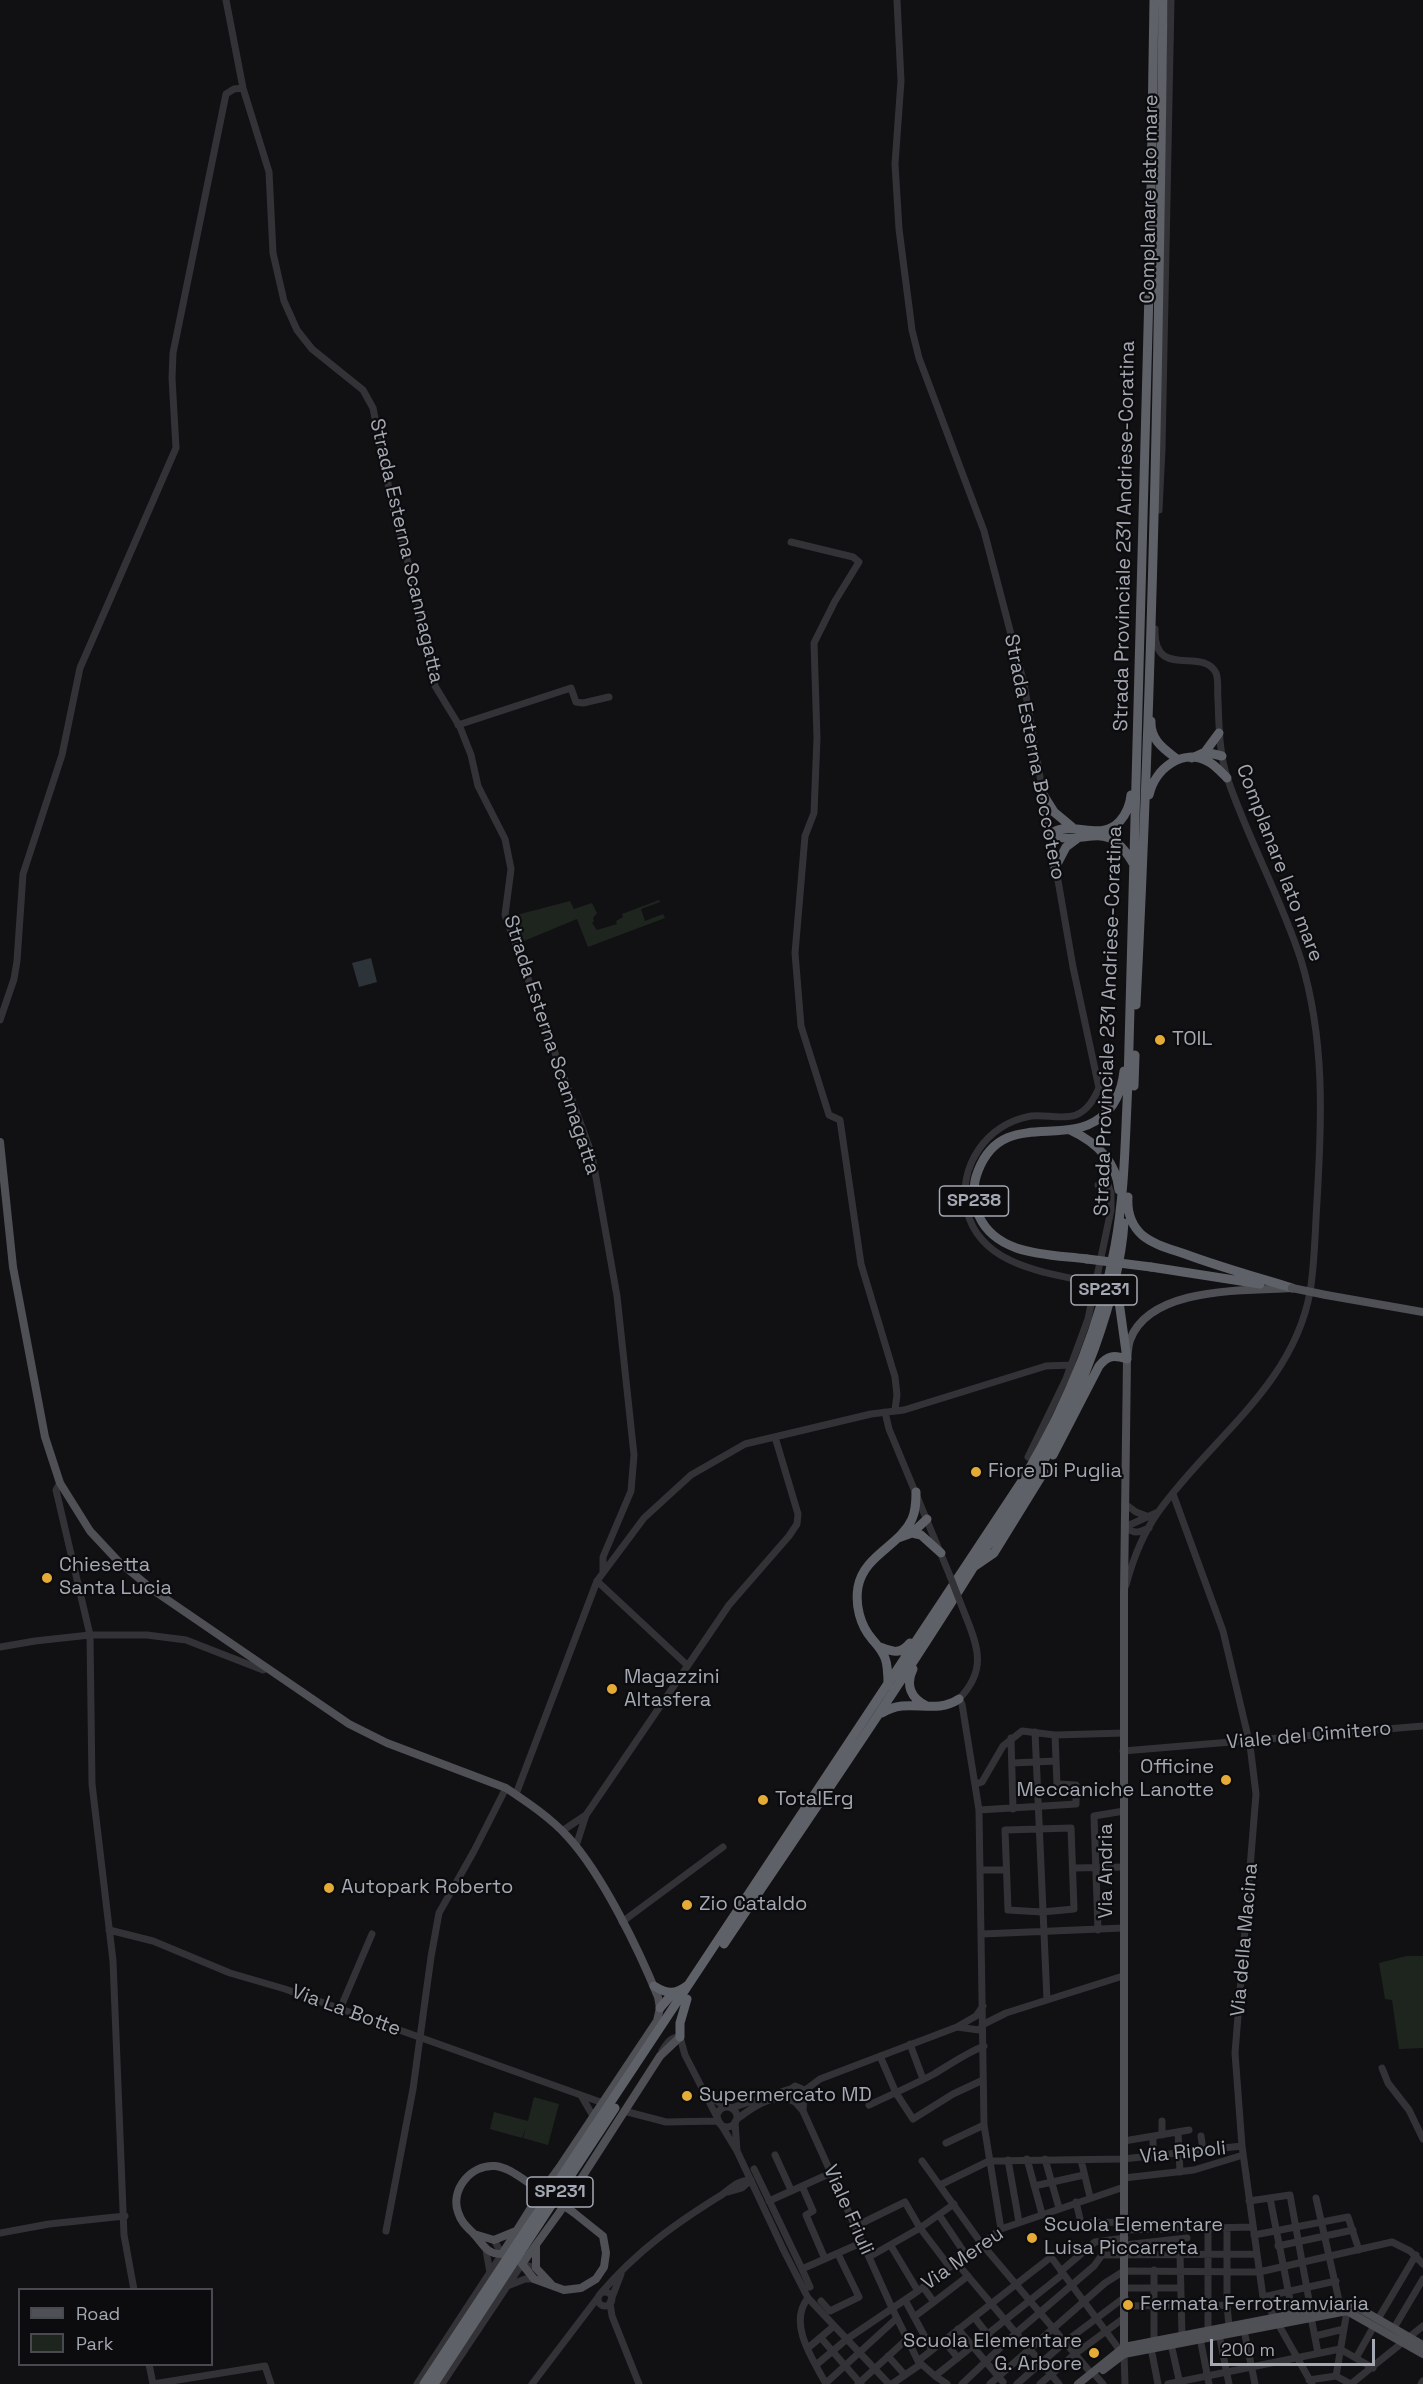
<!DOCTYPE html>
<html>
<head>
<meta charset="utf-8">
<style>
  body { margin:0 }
  #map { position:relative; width:1423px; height:2384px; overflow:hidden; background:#111113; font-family:"Space Grotesk",sans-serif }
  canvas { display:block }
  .legend { position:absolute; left:18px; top:2288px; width:195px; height:78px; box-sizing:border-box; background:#0c0c0e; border:2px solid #494a50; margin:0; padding:8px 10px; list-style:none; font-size:18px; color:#a4a8b2 }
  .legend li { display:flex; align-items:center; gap:12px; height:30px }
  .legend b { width:30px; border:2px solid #494a50 }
  .scale { position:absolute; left:1210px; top:2339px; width:165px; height:27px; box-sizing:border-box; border:3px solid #a4a8b2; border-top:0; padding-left:8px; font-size:18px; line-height:21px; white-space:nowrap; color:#a4a8b2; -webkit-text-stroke:4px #0c0c0e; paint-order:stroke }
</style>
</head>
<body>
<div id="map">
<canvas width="1423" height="2384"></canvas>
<ul class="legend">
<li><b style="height:8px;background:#4f5056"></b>Road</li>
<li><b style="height:16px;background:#1e251f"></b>Park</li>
</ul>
<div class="scale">200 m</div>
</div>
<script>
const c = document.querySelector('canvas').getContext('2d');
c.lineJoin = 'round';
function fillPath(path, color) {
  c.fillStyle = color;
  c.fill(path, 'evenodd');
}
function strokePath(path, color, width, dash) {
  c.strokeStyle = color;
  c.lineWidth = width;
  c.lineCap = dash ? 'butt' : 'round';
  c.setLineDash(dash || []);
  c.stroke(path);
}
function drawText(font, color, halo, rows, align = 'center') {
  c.font = font + ' "Space Grotesk",sans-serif';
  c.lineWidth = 4.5;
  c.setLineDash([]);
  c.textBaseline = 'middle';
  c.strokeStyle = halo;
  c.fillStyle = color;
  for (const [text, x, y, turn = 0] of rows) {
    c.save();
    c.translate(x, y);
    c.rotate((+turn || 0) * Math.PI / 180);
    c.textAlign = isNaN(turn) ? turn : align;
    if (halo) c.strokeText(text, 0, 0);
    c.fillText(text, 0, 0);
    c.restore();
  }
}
const green = new Path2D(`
  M659,900L660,902L641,909L645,921L663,914L665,918L588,947L577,919L519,943L515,937L518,934L516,928L512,926L509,917L570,901L574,909L592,903L597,913L593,918L594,921L592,923L597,930L617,924L616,921L623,917L622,914Z
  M1407,1956H1423V2048L1399,2049L1392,2000L1385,1999L1379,1963Z
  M534,2097L559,2104L548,2145L523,2138L526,2127L522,2138L490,2129L494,2112L528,2121Z`);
const water = new Path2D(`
  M371,958L377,982L359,987L352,963Z`);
const minor = new Path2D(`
  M226,0L243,88L269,172L273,253L284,301L297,330L312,349L363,390L373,408L392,504L418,599L435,686L460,727L471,755L478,786L505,839L511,869L505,915L592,1155L617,1296L634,1455L631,1491L603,1557V1572
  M897,0L901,81L895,164L899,229L912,330L919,358L984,531L1024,684L1073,967L1099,1088C1094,1099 1088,1110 1076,1115C1062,1120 1045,1114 1031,1116C986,1124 957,1167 967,1211C981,1267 1049,1273 1095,1283
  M1159,510L1162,449L1171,0
  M791,542L853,557L859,562L835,601L814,643L817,738L814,813L805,836L795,953L801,1026L829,1115L840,1120L861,1264L895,1377L897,1395L895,1410
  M458,725L571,688L576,702L583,703L609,697
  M0,1020L14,979L17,961L23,874L62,755L80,668L176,448L172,378L173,353L226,94L234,89L243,88
  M885,1412L889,1429L950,1576
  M1028,1457L1066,1379L1088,1319L1111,1210V1193L1108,1185H1098
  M60,1483L56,1490L90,1635L92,1784L113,1961L124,2235L134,2290
  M1173,1494L1223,1631L1250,1745L1256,1794L1235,2053L1242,2146L1263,2297L1312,2384
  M1125,1504L1136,1512L1149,1517
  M1125,1527L1156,1513
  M1125,1527C1134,1534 1139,1533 1149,1528
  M597,1581L687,1665
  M1126,1585C1133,1559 1143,1533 1159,1511C1211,1438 1293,1386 1310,1292C1315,1262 1315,1231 1317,1201C1322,1119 1325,1039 1301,960C1281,898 1249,841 1228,780C1219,754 1219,726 1218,700C1217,692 1219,680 1216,673C1203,646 1153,681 1155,629
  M966,1617C979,1649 986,1671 959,1699L962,1704L979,1810L984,2125L1001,2229
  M0,1647L35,1641L90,1635H147L186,1640L263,1670L267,1668
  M1035,1732L1047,2000
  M1011,1738L1013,1809
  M1123,1751L1423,1726
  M1012,1763L1056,1761
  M976,1784L982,1782L1003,1746L1022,1731L1055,1735L1124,1733
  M516,1794L597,1581L644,1518L691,1475L745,1444L871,1414L904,1410L1046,1366L1071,1365
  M979,1810L1076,1804V1785L1057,1784L1055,1735
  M1071,1828L1074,1909L1042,1912L1008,1910L1005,1830Z
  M562,1831L586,1815
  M576,1846L586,1815L729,1605L789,1536L797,1524L798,1514L775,1437
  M1074,1868L1124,1867
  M981,1870H1006
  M622,1922L723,1847
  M109,1930L153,1941L230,1973L285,1989L603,2103
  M1098,1930L1094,1816L1124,1811
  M982,1934L1123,1928
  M340,2009L372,1934
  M957,2027L979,2030L984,2024L1006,2013L1123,1976
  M910,2044L923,2079
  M662,2051C667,2043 670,2037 680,2037L685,2055L718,2119
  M880,2056L896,2093L913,2119L953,2094L983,2080
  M1382,2068L1388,2083L1409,2110L1423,2139
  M804,2091L820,2079L957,2027L976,2016L983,2006
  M707,2095L726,2107
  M582,2097L593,2116
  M796,2103L803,2111L892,2308L918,2361L935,2376L947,2384
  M869,2105C891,2095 913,2085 934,2074C951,2064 966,2053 984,2046
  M717 2117a10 10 0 1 1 20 0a10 10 0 1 1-20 0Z
  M731,2108L790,2089
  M624,2111L666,2122L718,2121
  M803,2111L804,2094L802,2089L795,2086L788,2091L789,2099L797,2103L803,2099
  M737,2119C752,2108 769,2095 789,2099
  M1162,2121V2135
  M735,2122L737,2151
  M720,2123L737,2151L784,2251L808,2298L889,2384
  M1178,2132L1180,2172
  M1201,2136L1203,2150
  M1153,2137V2156
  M1124,2141L1189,2130
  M946,2143L984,2125
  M775,2155L791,2190
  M1027,2159L1042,2214
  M1045,2159L1059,2208
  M1008,2160L1019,2222
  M1081,2160L1090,2197
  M922,2161L981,2243L1091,2373
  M754,2169L802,2269
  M1124,2178L1194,2170L1243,2155
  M940,2185L989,2161L1123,2159L1242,2146
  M802,2186L813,2211L806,2215L825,2259
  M1034,2186L1084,2175
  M728,2192L742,2188L751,2180
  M1270,2198L1293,2315
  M1316,2198L1340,2305
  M769,2201L831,2173
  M1249,2201L1290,2195L1311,2311
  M1076,2202L1081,2223L1124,2222
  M939,2215L966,2255
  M856,2226L905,2202L920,2228L949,2266
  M1227,2228V2305L1229,2326
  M1124,2230L1253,2227
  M386,2231L413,2089L431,1957L439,1913L474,1851L506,1788
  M0,2233L49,2224L125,2216
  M1254,2235L1348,2217L1359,2250
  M1124,2245L1187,2238
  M891,2246L918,2291
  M1278,2246L1353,2230
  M486,2250L490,2273
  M1180,2254L1182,2335
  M869,2257L920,2228L954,2204
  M956,2262L1059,2384
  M1154,2270V2340
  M1061,2271L1095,2242L1125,2238
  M510,2285L525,2279H534
  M810,2287L802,2269L863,2242
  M923,2287L934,2302L968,2276
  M1125,2288H1181
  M598 2299a7 7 0 1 1 14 0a7 7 0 1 1-14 0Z
  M601,2293C638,2250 676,2223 723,2194C732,2187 739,2180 751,2180
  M1263,2297L1336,2281
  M808,2298C787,2324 814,2361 826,2384
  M611,2300L621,2274
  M905,2300L932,2350
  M821,2301L830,2311L859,2297L838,2254
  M610,2303L612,2316L639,2384
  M1124,2306L1227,2305
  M914,2317L934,2302
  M974,2317L999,2349
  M1311,2317L1318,2353
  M1378,2319L1416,2255
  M1394,2328L1423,2279
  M958,2329L1003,2382
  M1208,2330V2228
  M1244,2330L1255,2384
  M1219,2334L1229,2384
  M1315,2336L1344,2329
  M821,2338L861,2384
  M1200,2338L1209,2384
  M944,2341L958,2358
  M1171,2344L1180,2384
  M808,2348L834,2326
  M1151,2348L1158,2384
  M1124,2354L1125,2384
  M888,2356L905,2375
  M1356,2358L1374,2326
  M918,2361L1051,2257L1119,2349
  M149,2364L153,2384L265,2366L271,2384
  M816,2365L847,2339L918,2291L1001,2229L1124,2187
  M935,2376L1063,2274
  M1096,2376L1103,2384
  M1336,2376L1347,2311
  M1309,2380L1336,2376L1351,2384L1423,2326
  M826,2383L897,2318
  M417,2384L502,2254L494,2240
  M442,2384L522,2264L536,2268
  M532,2384L599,2296
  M858,2384L907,2339
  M892,2384L921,2364
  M962,2384L1016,2333L1094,2266L1102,2255L1257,2254
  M990,2384L1105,2283L1124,2271L1259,2272L1392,2242L1410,2251L1423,2264
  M1017,2384L1065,2342L1125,2297
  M1040,2384L1075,2354L1124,2318
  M1168,2384L1340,2349L1373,2368
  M1421,2384L1423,2381`);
const major = new Path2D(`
  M0,1142L13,1267L45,1437L60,1483L90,1531L118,1561L153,1590L349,1724L387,1743L506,1788C527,1802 551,1818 568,1837C602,1874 639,1950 658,1997L660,2008L657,2021L561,2165L537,2198L502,2254C486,2254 484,2245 474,2234C467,2227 461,2222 458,2212C450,2190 471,2164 495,2166C508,2167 521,2178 532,2185
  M1326,1295L1423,1312
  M573,2212L603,2236L606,2253L604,2267L596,2279L581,2288L564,2290L534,2279L522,2264L559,2213L660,2056L680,2037
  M474,2234L494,2240L516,2231
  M536,2246V2268L551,2284
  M1124,2354V1593L1127,1359C1128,1353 1128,1346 1130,1340C1150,1286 1245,1291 1292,1288
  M1103,2370L1124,2354L1347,2311L1423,2354
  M1078,2384L1124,2347L1350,2303L1423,2345`);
const highway = new Path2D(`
  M1151,721C1150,740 1164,749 1177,759
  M1205,752L1222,756
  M1192,758L1205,752L1219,733
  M1042,793L1054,812L1072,827
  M1149,795C1155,769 1182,747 1209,762C1216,766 1222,773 1227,778
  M1049,835C1071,817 1100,844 1120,821C1127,813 1130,805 1131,795
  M1049,835C1089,848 1105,814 1134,865
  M1055,868L1066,847L1078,838
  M1136,1005C1153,671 1159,335 1163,0
  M1134,1086L1135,1055
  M1070,1130C1096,1142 1116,1160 1119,1190
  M1128,1197C1127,1212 1131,1225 1142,1235C1154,1245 1171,1249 1185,1254C1220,1267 1256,1277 1292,1288
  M1087,1259C1049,1254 997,1256 979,1216C973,1201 972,1186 978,1171C1002,1109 1062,1147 1100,1118C1115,1107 1122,1089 1124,1071
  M1151,1267L1260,1284
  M1053,1455L1099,1366C1108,1355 1114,1355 1127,1359L1116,1280
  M912,1533L921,1535L941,1553
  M898,1538L912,1533L927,1519
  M975,1566L994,1553L1044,1472
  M880,1647C893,1652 900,1655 910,1643
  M913,1669C905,1685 911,1699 927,1706
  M888,1685C888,1676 888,1666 885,1658C882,1650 877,1645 872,1639C860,1625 855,1605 858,1587C864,1555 900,1546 912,1519C916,1510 916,1501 916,1492
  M882,1713C909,1696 933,1716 959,1699
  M724,1944C808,1819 893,1696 973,1568C994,1534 1021,1502 1041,1466C1078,1401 1119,1298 1124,1223
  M654,1986C667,1994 675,1995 688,1985
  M660,2008L673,1993
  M680,2037V2023L687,1999
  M424,2384L1024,1478C1066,1406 1100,1328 1115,1246C1125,1192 1125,1138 1128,1083L1150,254L1154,0
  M434,2384L615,2108`);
const minorBridge = new Path2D(`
  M950,1576L966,1617`);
const majorBridge = new Path2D(`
  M1292,1288L1326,1295
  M532,2185L573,2212`);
const highwayBridge = new Path2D(`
  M1087,1259L1151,1267`);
const markers = [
  [1160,1040,6,"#e5ab37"],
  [976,1472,6,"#e5ab37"],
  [47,1578,6,"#e5ab37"],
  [612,1689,6,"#e5ab37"],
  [1226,1780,6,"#e5ab37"],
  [763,1800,6,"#e5ab37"],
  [329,1888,6,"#e5ab37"],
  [687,1905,6,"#e5ab37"],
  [687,2096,6,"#e5ab37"],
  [1032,2238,6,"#e5ab37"],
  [1128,2305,6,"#e5ab37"],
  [1094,2353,6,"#e5ab37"]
];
const shields = [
  [974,1201,69],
  [1104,1290,66],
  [560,2192,66]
];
const shieldNames = [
  ["SP238",974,1201],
  ["SP231",1104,1290],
  ["SP231",560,2192]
];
const streetNames = [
  ["Complanare lato mare",1150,199,-89],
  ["Strada Provinciale 231 Andriese-Coratina",1125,536,-89],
  ["Strada Esterna Scannagatta",406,551,77],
  ["Strada Esterna Boccotero",1034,757,79],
  ["Complanare lato mare",1279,863,69],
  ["Strada Provinciale 231 Andriese-Coratina",1109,1021,-88],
  ["Strada Esterna Scannagatta",551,1045,72],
  ["Viale del Cimitero",1309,1736,-5],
  ["Via Andria",1107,1871,-90],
  ["Via della Macina",1245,1940,-85],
  ["Via La Botte",346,2011,20],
  ["Via Ripoli",1183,2153,-6],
  ["Viale Friuli",848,2210,66],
  ["Via Mereu",963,2259,-35]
];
const poiNames = [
  ["TOIL",1172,1040],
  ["Fiore Di Puglia",988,1472],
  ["Chiesetta",59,1566],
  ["Santa Lucia",59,1589],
  ["Magazzini",624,1678],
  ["Altasfera",624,1701],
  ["Officine",1214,1768,"right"],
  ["Meccaniche Lanotte",1214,1791,"right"],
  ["TotalErg",775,1800],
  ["Autopark Roberto",341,1888],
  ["Zio Cataldo",699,1905],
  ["Supermercato MD",699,2096],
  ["Scuola Elementare",1044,2226],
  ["Luisa Piccarreta",1044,2249],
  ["Fermata Ferrotramviaria",1140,2305],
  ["Scuola Elementare",1082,2342,"right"],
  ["G. Arbore",1082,2365,"right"]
];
fillPath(green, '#1e251f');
fillPath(water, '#2c343a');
strokePath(minor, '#333337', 7);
strokePath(major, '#4f5056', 8);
strokePath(highway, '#5f6168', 9);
strokePath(minorBridge, '#333337', 7);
strokePath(majorBridge, '#4f5056', 8);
strokePath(highwayBridge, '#5f6168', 9);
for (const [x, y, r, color] of markers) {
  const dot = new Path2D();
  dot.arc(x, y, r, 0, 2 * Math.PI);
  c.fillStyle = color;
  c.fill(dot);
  strokePath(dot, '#0c0c0e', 2);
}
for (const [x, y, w] of shields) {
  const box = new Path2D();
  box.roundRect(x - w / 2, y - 15, w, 30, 4.5);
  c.fillStyle = '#0c0c0e';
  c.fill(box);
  strokePath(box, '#a4a8b2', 1.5);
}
drawText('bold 18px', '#a4a8b2', null, shieldNames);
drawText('20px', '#a4a8b2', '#0c0c0e', streetNames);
drawText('20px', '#a4a8b2', '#0c0c0e', poiNames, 'left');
</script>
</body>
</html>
